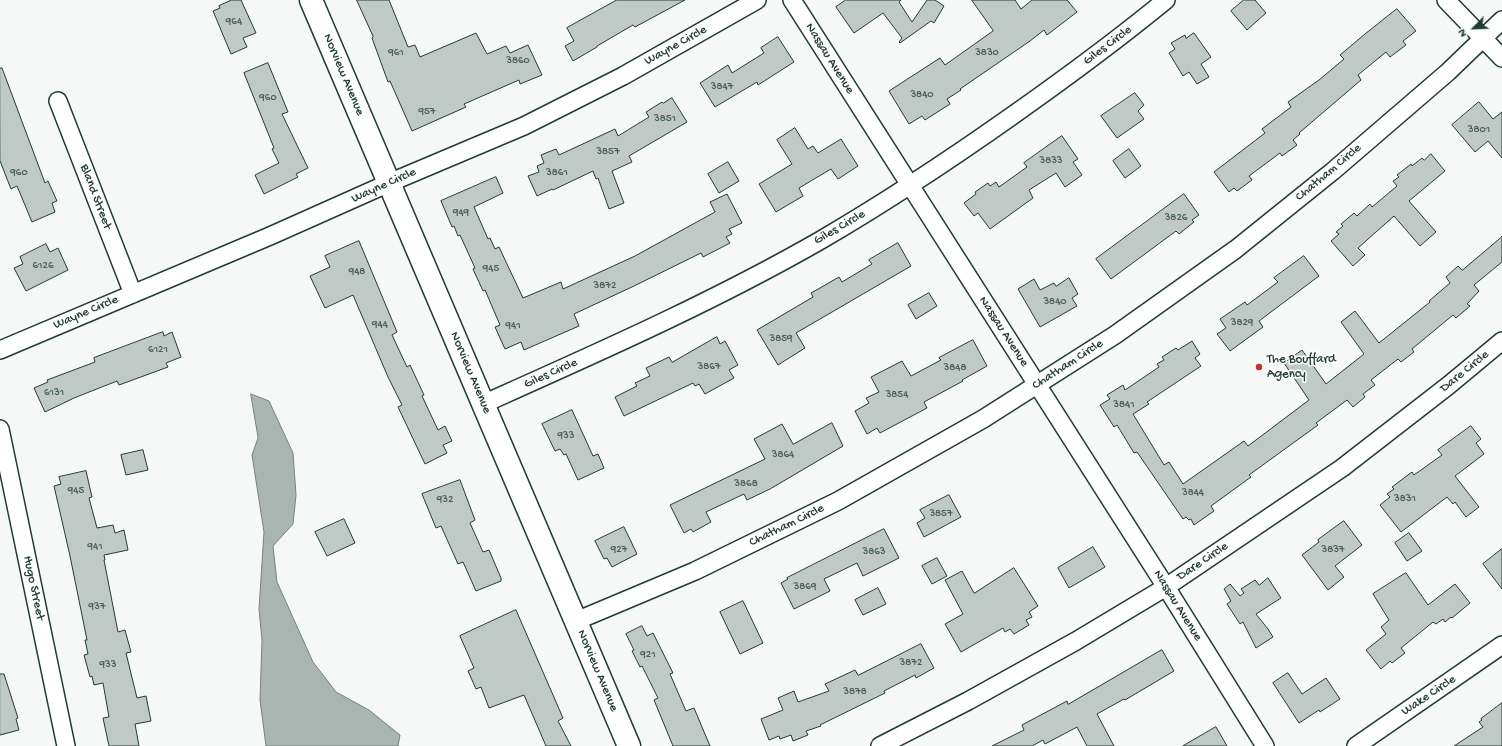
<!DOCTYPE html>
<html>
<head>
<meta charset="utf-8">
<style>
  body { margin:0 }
  #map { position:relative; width:1502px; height:746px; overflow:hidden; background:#f6f7f7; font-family:"Gochi Hand",sans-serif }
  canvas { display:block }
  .north { position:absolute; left:1454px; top:8px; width:40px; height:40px; -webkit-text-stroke:3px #fff; paint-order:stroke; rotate:246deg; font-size:11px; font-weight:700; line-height:16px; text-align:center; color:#1f3d34 }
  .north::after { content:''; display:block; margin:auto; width:14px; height:18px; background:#1f3d34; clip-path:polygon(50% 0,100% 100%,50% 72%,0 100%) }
</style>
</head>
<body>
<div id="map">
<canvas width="1502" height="746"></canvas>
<div class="north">N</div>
</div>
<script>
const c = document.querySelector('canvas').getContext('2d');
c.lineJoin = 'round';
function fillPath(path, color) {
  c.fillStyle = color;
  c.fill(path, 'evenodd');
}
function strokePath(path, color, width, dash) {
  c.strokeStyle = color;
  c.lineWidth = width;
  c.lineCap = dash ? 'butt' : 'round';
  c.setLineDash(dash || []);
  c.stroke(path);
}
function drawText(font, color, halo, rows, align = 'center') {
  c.font = font + ' "Gochi Hand",sans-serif';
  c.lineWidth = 3;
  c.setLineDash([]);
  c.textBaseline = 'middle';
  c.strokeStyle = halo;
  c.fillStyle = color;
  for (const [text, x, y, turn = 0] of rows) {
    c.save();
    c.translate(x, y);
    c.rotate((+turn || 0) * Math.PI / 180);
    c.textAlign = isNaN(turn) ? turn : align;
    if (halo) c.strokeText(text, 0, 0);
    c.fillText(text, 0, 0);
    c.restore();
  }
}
const water = new Path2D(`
  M251,394L269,401L293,453L296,495L293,524L273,546L277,582L313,662L336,692L369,710L400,735L398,746H266L260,700L262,640L259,609L264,532L252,455L258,438Z`);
const building = new Path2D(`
  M232,0H241L256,33L243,38L247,47L231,54L213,11L220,8L219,6Z
  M357,0H389L408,47L415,45L420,57L476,33L487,54L506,46L510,53L528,45L542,75L520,84L519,80L464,104L466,107L412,131L390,81L388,82L372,38L373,37Z
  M617,0H685L635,27L633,25L597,46V47L573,61L565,46L574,41L567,28Z
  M846,0H901L899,2L912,22L927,0H935L944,6L934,23L931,21L900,43L899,42L902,38L883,13L854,33L836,7Z
  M972,0H1015L1021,9L1032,0H1067L1077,12L1047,35L1044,30L1030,41L960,89L961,90L947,99L950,104L925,120L922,116L909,124L889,91L940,58L945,65L993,31Z
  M1244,0H1255L1266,13L1247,30L1231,11Z
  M1397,9L1416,31L1403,41L1406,45L1390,57L1386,52L1358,75L1361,80L1299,133L1300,134L1293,140L1297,145L1282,156L1280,153L1249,176L1252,180L1237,191L1234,188L1229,192L1214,172L1265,133L1262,129L1291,107L1288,102L1319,80L1344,59L1340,55L1365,34Z
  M1194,33L1211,57L1201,64L1209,77L1197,84L1189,72L1183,76L1169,53L1175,49L1171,43L1185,35L1186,38Z
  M778,37L794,62L758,85L757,82L715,107L700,83L728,65L732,73L764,53L761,48Z
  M268,63L288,112L282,114L308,168L296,174L298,177L264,194L255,175L279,163L272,149L274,148L244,73Z
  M0,68H2L45,183L48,181L57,201L52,203L55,212L32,222L17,186L11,189L0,161Z
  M1135,93L1144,105L1138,111L1144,119L1117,138L1101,116Z
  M672,98L687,122L629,156L632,162L612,171L624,203L609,209L598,178L596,179L593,171L553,190L552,189L537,196L528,176L539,172L537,166L544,163L541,155L556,149L559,155L615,129L618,136L649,117L646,112L662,102L663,103Z
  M1479,102L1493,119L1502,112V158L1488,141L1475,152L1452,125Z
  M795,128L808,149L813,146L818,153L841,139L858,166L838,179L831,169L799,188L803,196L776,212L759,184L792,164L777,140Z
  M1062,136L1078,159L1073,162L1082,175L1065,187L1056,173L1029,190L1033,198L990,229L978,213L974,216L964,203L976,194L975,192L988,183L990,186L996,182L999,187L1027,167L1024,163Z
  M1129,149L1141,166L1125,178L1113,161Z
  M1431,154L1445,171L1409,201L1436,232L1420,246L1394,216L1358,248L1365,255L1353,266L1331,241L1339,234L1336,232L1343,226L1341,224L1354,213L1357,216L1370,204L1372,207L1397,186L1393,181L1399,177L1397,175L1411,164L1412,166L1422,158L1424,160Z
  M728,162L739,181L719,193L708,174Z
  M496,177L503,193L474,207L488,239L490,238L495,249L499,247L523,298L561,282L563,289L635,256L715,212L710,202L727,194L742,223L729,229L732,234L726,237L730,243L703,257L701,253L634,286L574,314L579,326L524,350L521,342L505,349L495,327L500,325L485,290L483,291L473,269L475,268L460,235L458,236L454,226L452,227L441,201Z
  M1184,194L1199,215L1192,220L1194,222L1179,234L1176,231L1111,279L1096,259Z
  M1502,237V262L1474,285L1479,291L1467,304L1470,306L1456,318L1453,315L1412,349L1414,352L1401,362L1398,359L1371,380L1375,385L1363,394L1365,397L1353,407L1347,400L1316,423L1318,425L1249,475L1251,477L1211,506L1214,511L1194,525L1191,519L1189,520L1186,517L1183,519L1137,452L1134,453L1117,425L1114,427L1100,405L1110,399L1107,395L1123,385L1125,390L1159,367L1157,364L1164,360L1162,357L1176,348L1178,350L1192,341L1200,354L1195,358L1201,366L1147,402L1149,404L1133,414L1164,465L1169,462L1183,484L1244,441L1248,446L1309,400L1284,363L1302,350L1326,384L1364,354L1341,322L1355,311L1379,343L1430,302L1429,301L1450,283L1446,277L1458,266L1462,270Z
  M359,241L397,332L392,335L407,367L410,365L424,395L422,396L438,430L445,426L452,441L443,445L447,453L425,464L398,407L402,405L388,377L353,295L325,308L310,276L330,267L325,256Z
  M898,243L911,266L796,333L805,348L778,365L757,330L813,297L811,293L820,288L839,277L842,282L872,264L869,260Z
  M46,244L50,252L58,248L68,270L26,291L14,268L23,264L20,257Z
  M1304,256L1319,276L1259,321L1263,327L1230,351L1217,334L1226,328L1220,319L1245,302L1247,305L1278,282L1274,278Z
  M1069,278L1078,294L1072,298L1077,306L1040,327L1018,289L1034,279L1040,290L1054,283L1056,286Z
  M929,293L937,306L916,319L908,305Z
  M163,332L164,336L172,332L181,357L166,363L168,367L119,385L117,381L74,398L45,412L34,388L48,382L47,380L95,362L94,358Z
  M717,337L720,344L725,341L738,365L729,370L734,378L705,394L699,384L695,386L693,383L624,416L615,397L637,386L635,383L650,376L646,368L669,357L672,362Z
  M973,340L987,366L962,380L963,381L924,402L927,408L880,433L877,428L867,434L855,411L869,403L866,398L879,392L871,377L902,361L911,376L941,360L939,358Z
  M572,410L593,456L598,454L604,468L578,480L566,454L564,455L560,449L555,451L542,424Z
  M832,423L843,446L770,489L747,500L744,494L706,512L711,522L693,532L691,529L684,533L670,505L765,459L754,439L782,424L793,444Z
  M1471,426L1481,439L1476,443L1484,454L1455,476L1479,507L1466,517L1455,502L1453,504L1447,497L1401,532L1380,505L1390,497L1387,494L1394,489L1392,487L1412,472L1414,475L1442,455L1438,450Z
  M143,450L148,470L126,475L121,455Z
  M86,471L92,497L89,498L97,528L113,525L115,533L124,530L128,550L104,555L105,560H104L118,632L125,630L131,652L126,653L137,698L146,696L151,721L135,724L139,746H109L103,718L109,717L103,683L94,685L92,676L90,677L84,655L88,654L85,640H87L70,556L54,486L61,484L59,477Z
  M460,480L475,520L470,523L483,552L489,550L501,578V581L476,591L463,562L458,564L441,526L436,528L422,494Z
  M949,495L961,517L924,537L917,523L925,518L920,510Z
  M344,519L355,543L327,556L315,532Z
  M1344,521L1362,545L1335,566L1344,577L1328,590L1302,555L1319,542L1318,540Z
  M624,527L637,554L612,567L607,558L604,559L595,541Z
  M884,529L899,558L863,576L857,563L824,579L830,591L794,609L781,583L788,579L787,578Z
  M1409,533L1422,551L1407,561L1395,543Z
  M1093,547L1105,567L1069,588L1058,568Z
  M1502,549V589L1483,564Z
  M937,558L947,576L932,584L922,566Z
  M1014,568L1038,606L1029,612L1032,617L1026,620L1029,625L1014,634L1010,629L1005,632L1003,628L961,652L945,624L963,614L945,580L962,571L974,593Z
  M1406,573L1428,605L1455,584L1470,603L1452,618L1451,617L1445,622L1443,619L1436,624L1433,622L1401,648L1405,653L1392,663L1390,661L1381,669L1366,650L1386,634L1381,627L1389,620L1373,594Z
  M1268,578L1281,598L1256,614L1268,629L1273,637L1256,648L1243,622L1240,624L1227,604L1231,601L1224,589L1230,584L1240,596L1244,593L1241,589L1255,580L1259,585Z
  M878,588L886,604L863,615L855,600Z
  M743,601L763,643L740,654L720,612Z
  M516,610L563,718L558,721L571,746H546L524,695L489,708L481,687L476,689L468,671L474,668L460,636Z
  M642,626L647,636L653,633L673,673L670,674L686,711L694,708L710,746H673L654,700L658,698L642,666L640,667L632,651L634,650L626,634Z
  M921,644L934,668L916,678L915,675L884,691L885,693L820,725L821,726L806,731L808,735L793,741L791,735L780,739L779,736L769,740L761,719L783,710L778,698L794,691L798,702L829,691L825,684L855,670L858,675Z
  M1162,650L1174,671L1125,700L1124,699L1097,714L1114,746H1087L1077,727L1045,744L1043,740L1032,746H992L1024,730L1022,725L1067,701L1068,704Z
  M1288,673L1302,694L1326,678L1340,699L1320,712L1319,710L1299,723L1273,683Z
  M0,674H4L18,718L16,719L19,730L0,735Z
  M1502,703V746H1454L1483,727L1479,722L1482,720L1481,719Z
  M1216,727L1227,746H1183Z`);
const street = new Path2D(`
  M792,0L1166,587L1265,746
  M1446,0L1502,58
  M58,101L133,294
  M0,350L270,236L389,183L524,126L623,76L757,0
  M483,404C597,353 713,302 821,240C886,202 948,161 1009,118C1063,80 1116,41 1166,0
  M0,429L66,746
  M576,621L695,571L838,501L983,419L1115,335L1236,249L1333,171L1448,72L1502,20
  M880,746L968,701L1076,641L1166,587L1342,468L1449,385L1502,341
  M1356,746L1502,645`);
const secondary = new Path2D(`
  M311,0L629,746`);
const markers = [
  [1259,367,4,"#c8321e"]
];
const numberNames = [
  ["964",234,22],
  ["961",396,53],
  ["3830",987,53],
  ["3860",518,61],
  ["3847",722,87],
  ["3840",922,95],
  ["960",268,98],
  ["957",427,112],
  ["3851",665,119],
  ["3801",1479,130],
  ["3857",608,152],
  ["3833",1051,161],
  ["960",19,173],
  ["3861",557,173],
  ["949",461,213],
  ["3826",1176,218],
  ["6126",43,266],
  ["945",491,269],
  ["948",357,272],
  ["3872",605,286],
  ["3840",1055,302],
  ["3829",1242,323],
  ["944",380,325],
  ["941",513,326],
  ["3859",781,339],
  ["6121",158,350],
  ["3867",709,367],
  ["3848",955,368],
  ["6131",54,393],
  ["3854",897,395],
  ["3841",1124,405],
  ["933",566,436],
  ["3864",783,455],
  ["3868",746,484],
  ["945",76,491],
  ["3844",1193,493],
  ["3831",1405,499],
  ["932",445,500],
  ["3857",941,514],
  ["941",95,547],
  ["927",619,550],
  ["3837",1333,550],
  ["3863",874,552],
  ["3869",805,587],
  ["937",97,607],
  ["921",648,655],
  ["3872",911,663],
  ["933",108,665],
  ["3878",855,692]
];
const streetNames = [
  ["Wayne Circle",676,46,-29],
  ["Giles Circle",1108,46,-37],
  ["Nassau Avenue",829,59,58],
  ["Norview Avenue",343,75,67],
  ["Chatham Circle",1329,173,-40],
  ["Wayne Circle",384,186,-24],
  ["Bland Street",95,197,69],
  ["Giles Circle",840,228,-30],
  ["Wayne Circle",86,313,-23],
  ["Nassau Avenue",1003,332,57],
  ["Chatham Circle",1068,365,-33],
  ["Dare Circle",1465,372,-39],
  ["Norview Avenue",470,373,67],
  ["Giles Circle",551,374,-24],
  ["Chatham Circle",787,526,-26],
  ["Dare Circle",1203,562,-34],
  ["Hugo Street",33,588,78],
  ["Nassau Avenue",1177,606,58],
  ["Norview Avenue",597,671,67],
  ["Wake Circle",1429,696,-34]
];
const poiNames = [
  ["The Bouffard",1267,360],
  ["Agency",1267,375]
];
fillPath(water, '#aab5b1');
strokePath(water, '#72857f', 1);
fillPath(building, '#c0c9c6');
strokePath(building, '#1f3d34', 1);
strokePath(street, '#1f3d34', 20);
strokePath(secondary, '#1f3d34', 25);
strokePath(street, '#fff', 17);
strokePath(secondary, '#fff', 22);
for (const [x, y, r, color] of markers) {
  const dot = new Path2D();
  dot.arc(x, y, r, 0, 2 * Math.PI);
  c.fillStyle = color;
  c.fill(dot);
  strokePath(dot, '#fff', 1.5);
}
drawText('11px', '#476058', null, numberNames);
drawText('13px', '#1f3d34', '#fff', streetNames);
drawText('13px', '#1f3d34', '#fff', poiNames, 'left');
</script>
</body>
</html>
